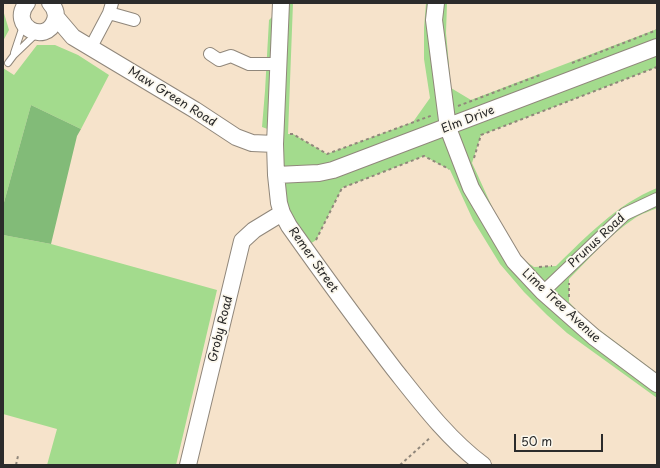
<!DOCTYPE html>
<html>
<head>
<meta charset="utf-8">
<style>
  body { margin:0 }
  #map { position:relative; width:660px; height:468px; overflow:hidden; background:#f6e3cb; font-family:"Playpen Sans",sans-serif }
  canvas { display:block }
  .frame { position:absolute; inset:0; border:4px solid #2b2b2b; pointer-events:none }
  .scale { position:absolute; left:514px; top:434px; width:89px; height:18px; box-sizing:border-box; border:2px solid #2b2b2b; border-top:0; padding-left:5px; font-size:12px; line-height:14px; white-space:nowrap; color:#2b2b2b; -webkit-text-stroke:3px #fbf7ec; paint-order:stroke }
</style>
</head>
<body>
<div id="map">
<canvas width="660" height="468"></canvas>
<div class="frame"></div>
<div class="scale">50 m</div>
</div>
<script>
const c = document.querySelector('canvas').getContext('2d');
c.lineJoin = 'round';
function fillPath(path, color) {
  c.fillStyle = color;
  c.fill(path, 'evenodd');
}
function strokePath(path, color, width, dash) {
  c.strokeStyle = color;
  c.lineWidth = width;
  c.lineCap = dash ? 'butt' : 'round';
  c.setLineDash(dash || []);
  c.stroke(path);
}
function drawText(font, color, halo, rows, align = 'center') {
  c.font = font + ' "Playpen Sans",sans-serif';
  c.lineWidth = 3.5;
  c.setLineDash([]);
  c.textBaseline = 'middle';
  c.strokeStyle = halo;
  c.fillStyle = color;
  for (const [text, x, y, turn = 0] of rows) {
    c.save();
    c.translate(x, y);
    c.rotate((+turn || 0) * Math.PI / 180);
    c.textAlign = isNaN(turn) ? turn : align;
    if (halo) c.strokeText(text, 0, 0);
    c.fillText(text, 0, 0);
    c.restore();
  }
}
const green = new Path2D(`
  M281,3H293L288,134H293L327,154L413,122L430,98L424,59V28L426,3H447L446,33L451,88L471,100L657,29V67L481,135L472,163C486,192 500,229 520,255C523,260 529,263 534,267L556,266C586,237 617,204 657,188V208C650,211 641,214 635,218C609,235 590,258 569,279V302L585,319L657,373V398L567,333L547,315L524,292L500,264L473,220L450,170L424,156L342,188L316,240L304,248L289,226L276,132L262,127L265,91L269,20L281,8Z
  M3,10L9,30L3,41Z
  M37,45H55L78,55L109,75L81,129L31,105L3,206V68L14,75Z
  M3,235L51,244L217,290L176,465H47L57,429L3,414Z`);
const forest = new Path2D(`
  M31,105L81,129L77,136L51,244L3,235V206Z`);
const path = new Path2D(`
  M572,63L657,30
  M458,106L540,75
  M290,134H293L327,154L433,115
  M474,158L481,135L657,67
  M316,240L342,188L424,156L449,169
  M539,267L552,266
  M569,297V283
  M16,465L18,456
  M400,465L431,437`);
const service = new Path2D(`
  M14,53L23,26
  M8,63L14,55L37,33`);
const minor = new Path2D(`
  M109,13L134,20
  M91,47L109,13L112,3
  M210,54L219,60L231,56L249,64H279
  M543,292L625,214L657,199`);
const tertiary = new Path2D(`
  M27,3C8,26 46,46 55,20C57,14 55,8 50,3
  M281,3L275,144L276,175L279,203L282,213L289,226C323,274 358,322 394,369C421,403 448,439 483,465
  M436,3L434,20L448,128L471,188L514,261L543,292L594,337L657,384
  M56,17L73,37L195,110L236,137L252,143L275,144
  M276,175L319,173L333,170L657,47
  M188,465L242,241L254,230L282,213`);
const streetNames = [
  ["Maw Green Road",172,97,32],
  ["Elm Drive",468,120,-21],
  ["Prunus Road",597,241,-43],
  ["Remer Street",313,260,55],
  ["Lime Tree Avenue",561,306,43],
  ["Groby Road",221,329,-76]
];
fillPath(green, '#a3db8d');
fillPath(forest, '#82bb78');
strokePath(service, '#90877b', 8);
strokePath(minor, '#90877b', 14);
strokePath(tertiary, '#90877b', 18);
strokePath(path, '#90877b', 2, [3, 3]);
strokePath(service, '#fff', 6);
strokePath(minor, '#fff', 12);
strokePath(tertiary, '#fff', 16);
drawText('12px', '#2b2b2b', '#fbf7ec', streetNames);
</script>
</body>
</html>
